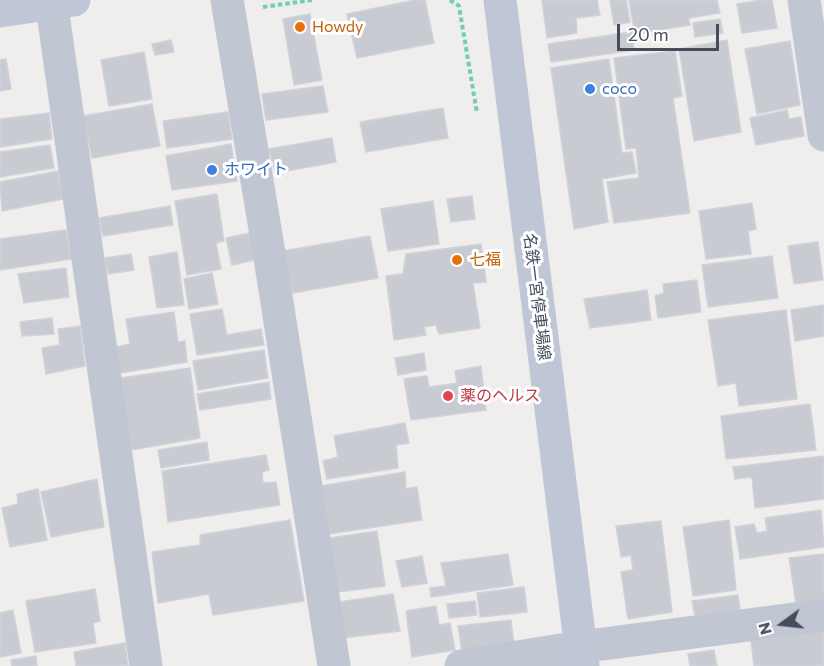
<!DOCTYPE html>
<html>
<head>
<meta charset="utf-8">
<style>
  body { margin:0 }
  #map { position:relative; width:824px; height:666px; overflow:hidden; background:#f0eded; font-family:Commissioner,sans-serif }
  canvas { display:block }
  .north { position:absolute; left:752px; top:594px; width:60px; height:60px; -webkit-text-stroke:4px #fff; paint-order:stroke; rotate:255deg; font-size:16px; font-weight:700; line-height:24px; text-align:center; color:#454d5b }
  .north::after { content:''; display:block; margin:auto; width:21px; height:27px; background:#454d5b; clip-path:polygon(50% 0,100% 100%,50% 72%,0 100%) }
  .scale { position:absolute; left:617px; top:24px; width:102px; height:27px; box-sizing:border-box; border:3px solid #454d5b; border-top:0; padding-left:8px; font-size:18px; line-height:21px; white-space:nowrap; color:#454d5b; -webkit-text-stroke:4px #fff; paint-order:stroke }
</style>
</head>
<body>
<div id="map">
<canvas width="824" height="666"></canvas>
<div class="north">N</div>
<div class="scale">20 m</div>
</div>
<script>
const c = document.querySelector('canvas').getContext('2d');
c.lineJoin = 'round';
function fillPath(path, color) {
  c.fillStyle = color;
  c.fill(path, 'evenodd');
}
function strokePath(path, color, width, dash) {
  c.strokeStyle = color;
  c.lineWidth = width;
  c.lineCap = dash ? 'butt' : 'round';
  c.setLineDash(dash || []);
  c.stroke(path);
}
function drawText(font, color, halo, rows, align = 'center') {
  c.font = font + ' Commissioner,"Noto Sans JP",sans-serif';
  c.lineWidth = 6;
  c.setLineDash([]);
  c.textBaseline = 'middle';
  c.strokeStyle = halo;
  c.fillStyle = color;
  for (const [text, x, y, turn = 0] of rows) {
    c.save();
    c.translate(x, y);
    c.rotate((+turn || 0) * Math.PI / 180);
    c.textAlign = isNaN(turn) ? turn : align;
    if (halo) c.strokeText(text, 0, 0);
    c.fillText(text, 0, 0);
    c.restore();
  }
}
const building = new Path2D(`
  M415,0H425L434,43L357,58L347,14Z
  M542,0H597L600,15L576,18L577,33L547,38Z
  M610,0H626L630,22L614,25Z
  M629,0H717L720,13L689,18L690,25L635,34Z
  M762,0H772L777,28L742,33L737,4Z
  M310,14L322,80L294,85L283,19Z
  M720,19L723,33L695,37L693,23Z
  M632,32L634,50L551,62L548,44Z
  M171,40L174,52L155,55L152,44Z
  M727,40L741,132L694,141L679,49Z
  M790,41L800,105L757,114L745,49Z
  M675,51L682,96L673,98L690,213L614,223L607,182L639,178L636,148L626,149L614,58Z
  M144,52L152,99L109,106L101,60Z
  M6,59L11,89L0,91V60Z
  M609,59L622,153L632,152L636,173L602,179L608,222L574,229L551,68Z
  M323,86L328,112L266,120L262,94Z
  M152,104L160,146L92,158L83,116Z
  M443,108L448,138L366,152L360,122Z
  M787,110L789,119L801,117L804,136L756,145L750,118Z
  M228,112L232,139L167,148L163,121Z
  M49,113L52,139L0,147V119Z
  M332,138L336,162L275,173L269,149Z
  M231,144L237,181L172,190L166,156Z
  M50,145L54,168L0,177V152Z
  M58,171L63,199L2,211L0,182Z
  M217,194L224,241L216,243L221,269L187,275L175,201Z
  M472,196L475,219L451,222L447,199Z
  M433,201L439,244L388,251L381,209Z
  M752,203L756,229L748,231L751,254L706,259L699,211Z
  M170,206L173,225L103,236L99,218Z
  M66,230L71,259L0,270V239Z
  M250,233L255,260L232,265L226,238Z
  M370,236L378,278L293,293L283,251Z
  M818,242L823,280L794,284L788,246Z
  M481,244L486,282L473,283L480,328L439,334L436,325L424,327L426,335L394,340L386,276L403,274L406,254Z
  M177,252L184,305L157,308L149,257Z
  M131,254L134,270L108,274L105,258Z
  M772,256L778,298L708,307L702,265Z
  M66,268L69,297L24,303L18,274Z
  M212,273L218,304L189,309L184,279Z
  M697,280L701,312L658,318L655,296L664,293L663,284Z
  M647,290L651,320L590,328L584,299Z
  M824,305V336L795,341L791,310Z
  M222,309L227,335L261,329L264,345L197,355L190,314Z
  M786,310L797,399L739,406L736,383L718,386L708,320Z
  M174,312L178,342L185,341L187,362L120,373L116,347L130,344L126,319Z
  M52,318L54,334L22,336L20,322Z
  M80,326L85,366L46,374L42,348L60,345L58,329Z
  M264,350L268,378L198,390L193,361Z
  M424,353L426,370L398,375L395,358Z
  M481,366L486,410L411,420L404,379L427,376L429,387L457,383L455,371Z
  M190,368L200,438L131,450L120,378Z
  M269,382L271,399L200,410L197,394Z
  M810,404L816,450L726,459L721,416Z
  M405,423L409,443L396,445L398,468L327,479L323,461L338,457L334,436Z
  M207,442L209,460L161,468L158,450Z
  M266,455L269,470L262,472L263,483L276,482L280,505L168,522L162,471Z
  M824,456V499L755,508L752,477L735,479L733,467Z
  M405,472L406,489L417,487L422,520L329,534L321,486Z
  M97,479L104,527L51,537L41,492Z
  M38,489L47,540L10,547L2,508L18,504L17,494Z
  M821,510L824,547L740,559L735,527L754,524L757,533L767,531L765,518Z
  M290,520L304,601L213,615L209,594L158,603L152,552L200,545V535Z
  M729,520L736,590L693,596L683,527Z
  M661,521L672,612L628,619L621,572L633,570L631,555L621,557L616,526Z
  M377,531L385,586L338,592L330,538Z
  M508,554L513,585L431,597L430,588L446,586L441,563Z
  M824,554V599L796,603L789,558Z
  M422,556L427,583L402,587L396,561Z
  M524,587L527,612L480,617L477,593Z
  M95,589L100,621L93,623L96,643L35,652L26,601Z
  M393,594L400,631L344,638L339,602Z
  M738,595L740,610L695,616L692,601Z
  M475,601L477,615L449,618L447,604Z
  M436,606L439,625L450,623L455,650L412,657L406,611Z
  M13,610L21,653L0,657V613Z
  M511,620L514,644L462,651L458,626Z
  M824,631V666H754L751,641Z
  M125,643L128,666H76L74,652Z
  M714,650L717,666H690L688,654Z
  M36,656L37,666H12L11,660Z`);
const path = new Path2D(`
  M450,0L459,6L477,113
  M263,7L312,0`);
const street = new Path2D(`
  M51,0L146,666
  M227,0L274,283L334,666
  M804,0L824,135
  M461,666L580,647L824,615`);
const secondary = new Path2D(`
  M500,0L583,666
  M0,11L74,0`);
const markers = [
  [300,27,6,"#e8710a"],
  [590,89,6,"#3f7fe0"],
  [212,170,6,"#3f7fe0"],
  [457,260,6,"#e8710a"],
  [448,396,6,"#e0444e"]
];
const foodNames = [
  ["Howdy",312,27],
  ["七福",469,260]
];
const shopNames = [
  ["coco",602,89],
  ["ホワイト",224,170]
];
const streetNames = [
  ["名鉄一宮停車場線",537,297,83]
];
const healthNames = [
  ["薬のヘルス",460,396]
];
fillPath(building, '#c9cbd3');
strokePath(building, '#d1d2d9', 1.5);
strokePath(path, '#70cfae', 4, [4.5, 3]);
strokePath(street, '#c0c7d3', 33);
strokePath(secondary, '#bfc7d7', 33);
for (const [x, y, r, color] of markers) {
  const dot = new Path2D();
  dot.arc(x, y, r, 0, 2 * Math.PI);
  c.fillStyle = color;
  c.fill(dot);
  strokePath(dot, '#fff', 2);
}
drawText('16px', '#c56008', '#fff', foodNames, 'left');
drawText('16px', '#366cbe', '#fff', shopNames, 'left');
drawText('16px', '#454d5b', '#fff', streetNames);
drawText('16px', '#be3a42', '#fff', healthNames, 'left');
</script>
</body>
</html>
